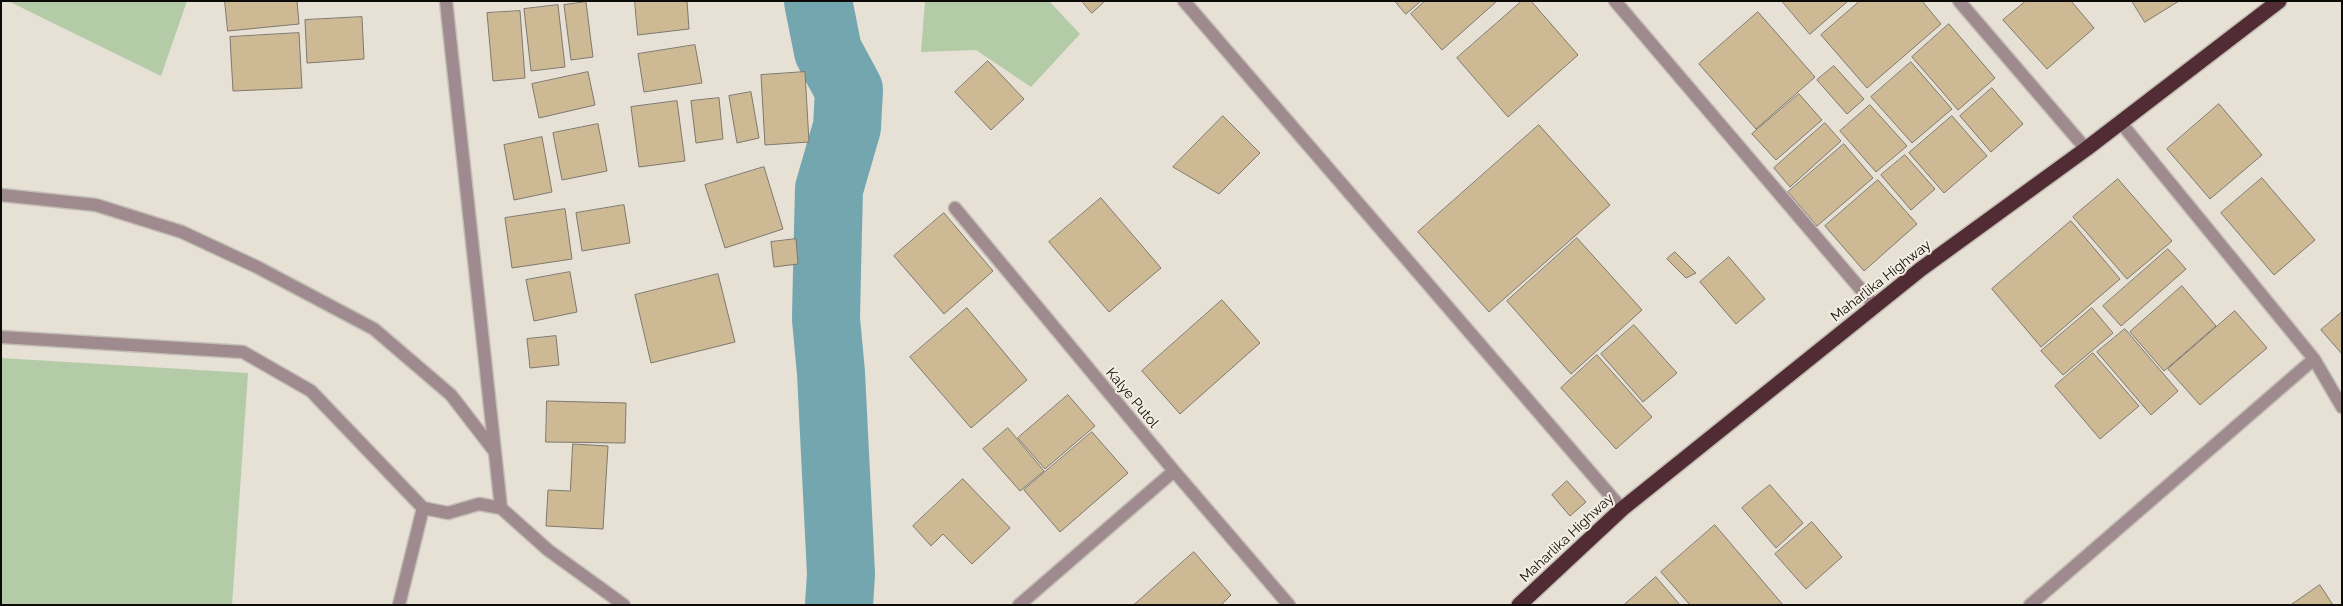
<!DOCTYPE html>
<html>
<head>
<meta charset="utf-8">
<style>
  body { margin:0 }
  #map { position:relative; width:2343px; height:606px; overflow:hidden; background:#e6e0d5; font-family:Raleway,sans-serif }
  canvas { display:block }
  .frame { position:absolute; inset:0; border:2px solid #0d0b08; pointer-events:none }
</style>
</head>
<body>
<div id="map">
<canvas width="2343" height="606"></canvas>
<div class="frame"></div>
</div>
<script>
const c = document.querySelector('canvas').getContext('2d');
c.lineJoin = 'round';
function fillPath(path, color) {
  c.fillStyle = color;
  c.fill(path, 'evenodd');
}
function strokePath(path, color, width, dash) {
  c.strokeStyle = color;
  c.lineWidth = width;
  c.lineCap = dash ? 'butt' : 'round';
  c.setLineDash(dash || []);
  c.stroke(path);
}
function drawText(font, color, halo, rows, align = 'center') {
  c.font = font + ' Raleway,sans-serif';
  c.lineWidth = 4;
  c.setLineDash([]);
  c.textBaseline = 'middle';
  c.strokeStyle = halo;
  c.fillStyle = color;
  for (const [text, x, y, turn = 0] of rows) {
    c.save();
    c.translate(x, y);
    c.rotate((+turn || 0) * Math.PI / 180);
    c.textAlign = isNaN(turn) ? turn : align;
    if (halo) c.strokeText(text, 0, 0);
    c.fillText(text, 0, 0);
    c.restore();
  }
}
const green = new Path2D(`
  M8,1H187L161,76Z
  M925,1H1049L1080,34L1031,87L976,50L921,52Z
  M1,358L248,373L232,605H1Z`);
const river = new Path2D(`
  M818,1L828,51L849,90L847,127L829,189L827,271L826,319L831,373L841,574L839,605`);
const building = new Path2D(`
  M225,1H297L299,24L228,31Z
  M635,1H687L689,29L638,35Z
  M1082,1H1105L1092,13Z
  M1395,1H1421L1406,14Z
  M1425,1H1497L1442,50L1411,14Z
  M1522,1H1531L1578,55L1508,117L1457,58Z
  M1782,1H1848L1810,34Z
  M1860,1H1922L1941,24L1867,88L1821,35Z
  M2026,1H2071L2094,28L2047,69L2003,20Z
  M2132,1H2179L2145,22Z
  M586,2L593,57L571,60L564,5Z
  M558,5L565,67L531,71L524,9Z
  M520,11L525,78L493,81L487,13Z
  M1758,12L1815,77L1756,129L1699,64Z
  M362,17L364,59L307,63L305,20Z
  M1949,24L1995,78L1958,110L1912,57Z
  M299,33L302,88L233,91L230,37Z
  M695,45L702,83L644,92L638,54Z
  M988,61L1024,99L991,130L955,92Z
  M1911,62L1952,109L1912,143L1871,97Z
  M1834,66L1864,99L1847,114L1817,80Z
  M588,72L595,105L539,118L532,84Z
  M805,72L809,142L765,145L761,75Z
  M1992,88L2023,124L1991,152L1960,116Z
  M751,92L759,138L737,143L729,96Z
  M1799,94L1822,120L1776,160L1752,134Z
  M719,98L723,139L696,143L691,101Z
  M677,101L685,161L639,167L631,107Z
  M2219,104L2262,155L2210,199L2167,149Z
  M1870,105L1907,146L1876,172L1840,131Z
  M1223,116L1260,153L1219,194L1173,167Z
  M1952,116L1987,156L1944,193L1909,153Z
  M1825,123L1841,141L1790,187L1774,168Z
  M598,124L607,171L562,180L553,133Z
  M1539,125L1610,205L1489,312L1418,232Z
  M542,137L552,192L514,200L504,145Z
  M1844,144L1873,178L1817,226L1788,192Z
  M1905,155L1935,189L1911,210L1881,175Z
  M764,167L783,229L725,248L705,185Z
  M2262,178L2315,240L2274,275L2221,213Z
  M2118,179L2172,241L2127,279L2073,217Z
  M1878,180L1917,224L1864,271L1825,226Z
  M1101,198L1161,268L1109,312L1049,242Z
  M624,205L630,243L582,251L576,213Z
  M565,209L572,259L512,268L505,218Z
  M944,213L993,271L944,314L894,256Z
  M2071,221L2120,279L2041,347L1992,289Z
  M1577,238L1642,310L1571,374L1507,301Z
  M796,239L798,264L774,267L771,242Z
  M2168,249L2186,269L2121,326L2103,306Z
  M1675,252L1696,273L1686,278L1667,259Z
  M1729,257L1765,299L1736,324L1700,282Z
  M570,272L577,312L534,321L526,280Z
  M718,274L735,342L651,363L635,295Z
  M2182,286L2216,326L2164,371L2130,332Z
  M1222,300L1260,343L1180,414L1142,371Z
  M967,308L1027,380L971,428L910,357Z
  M2092,308L2113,333L2063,375L2041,351Z
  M2235,311L2267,348L2200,405L2168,369Z
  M2342,312V354L2321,330Z
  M1634,325L1677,373L1643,402L1601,354Z
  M2125,329L2178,391L2151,415L2097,352Z
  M556,336L559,365L530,368L527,339Z
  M2093,353L2139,406L2100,439L2055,386Z
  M1597,355L1652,417L1616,449L1561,388Z
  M1068,395L1095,426L1045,469L1018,438Z
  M547,401L626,403L625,443L546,442Z
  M1008,428L1044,471L1020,491L983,449Z
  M1092,432L1128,473L1060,532L1024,490Z
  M573,444L608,446L603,529L546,526L548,490L570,491Z
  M963,479L1010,528L972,564L943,534L931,546L913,526Z
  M1567,481L1586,502L1570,516L1552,495Z
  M1770,485L1803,523L1776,548L1742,508Z
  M1812,522L1842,557L1806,589L1775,554Z
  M1715,525L1783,605H1690L1661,572Z
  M1194,552L1231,595L1221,605H1134Z
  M1656,577L1680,605H1624Z
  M2320,585L2333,605H2291Z`);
const minor = new Path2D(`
  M446,1L501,508
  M1184,1L1622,509
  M1615,1L1875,306
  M1959,1L2086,149
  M2121,123L2314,359L2342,407
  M1,195L96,205L182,232L257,267L374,329L451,395L495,452
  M955,208L1174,471L1289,605
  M1,337L243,352L311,391L423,508L448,513L479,504L501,508L548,550L624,605
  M399,605L423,508
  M1019,605L1174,471
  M2030,605L2314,359`);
const highway = new Path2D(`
  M1519,605L1622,509L1921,269L2086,149L2279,1`);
const streetNames = [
  ["Maharlika Highway",1881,281,-38],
  ["Kalye Putol",1132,398,50],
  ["Maharlika Highway",1567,538,-43]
];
fillPath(green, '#b4cba8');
strokePath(river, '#73a6af', 68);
fillPath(building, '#cdb993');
strokePath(building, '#7e786e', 1);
strokePath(minor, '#c3beb4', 15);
strokePath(highway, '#c3beb4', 18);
strokePath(minor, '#9e8a8f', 12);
strokePath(highway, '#512c35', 15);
drawText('14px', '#0d0b08', '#f3ede2', streetNames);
</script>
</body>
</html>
